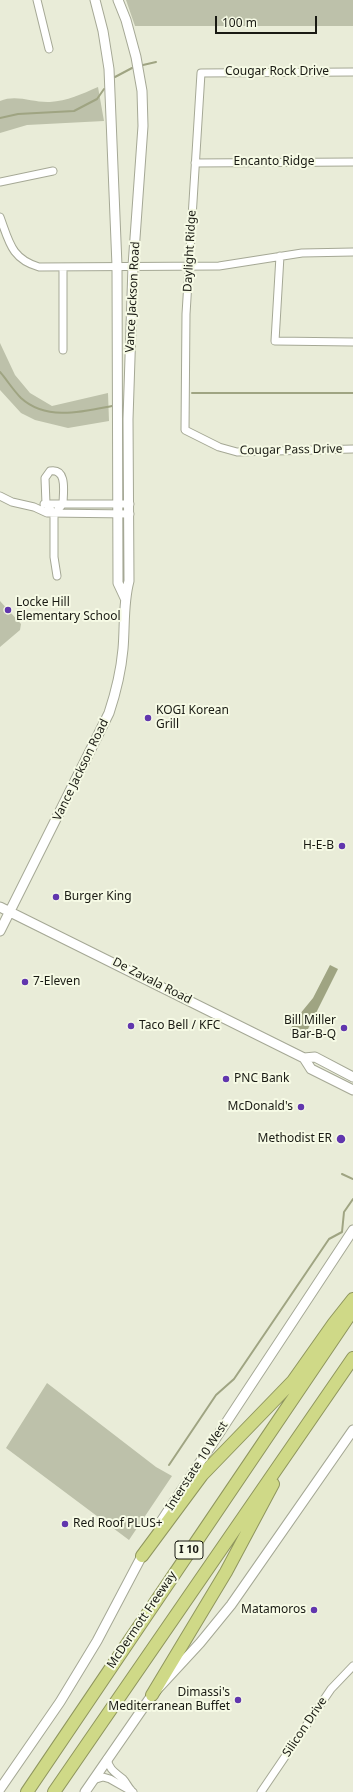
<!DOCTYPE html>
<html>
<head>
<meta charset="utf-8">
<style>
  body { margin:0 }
  #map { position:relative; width:353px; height:1792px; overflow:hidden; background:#e9ecd8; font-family:"Noto Sans",sans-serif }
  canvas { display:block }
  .scale { position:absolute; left:215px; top:16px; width:102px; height:18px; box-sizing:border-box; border:2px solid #191a13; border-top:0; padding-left:5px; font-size:12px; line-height:14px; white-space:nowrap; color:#191a13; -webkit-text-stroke:3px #f6fae5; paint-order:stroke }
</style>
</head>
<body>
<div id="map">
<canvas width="353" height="1792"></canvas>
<div class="scale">100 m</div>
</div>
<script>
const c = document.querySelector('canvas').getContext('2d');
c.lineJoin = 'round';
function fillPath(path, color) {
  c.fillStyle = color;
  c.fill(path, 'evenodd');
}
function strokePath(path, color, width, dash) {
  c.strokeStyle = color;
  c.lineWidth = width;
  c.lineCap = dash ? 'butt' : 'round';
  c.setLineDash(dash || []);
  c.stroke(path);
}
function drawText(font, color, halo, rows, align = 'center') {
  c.font = font + ' "Noto Sans",sans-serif';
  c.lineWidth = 4;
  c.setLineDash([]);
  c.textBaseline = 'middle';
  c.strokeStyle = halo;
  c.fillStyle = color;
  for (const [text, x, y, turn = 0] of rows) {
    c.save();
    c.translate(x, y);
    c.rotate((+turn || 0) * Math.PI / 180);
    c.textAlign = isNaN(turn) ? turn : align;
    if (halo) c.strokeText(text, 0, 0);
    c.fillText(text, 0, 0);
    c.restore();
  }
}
const green = new Path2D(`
  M126,0H353V26H135Z
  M98,87L104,121L27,125L0,133V101C17,94 33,103 50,102C67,101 82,94 98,87Z
  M0,343L15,375L30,393L52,406L108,393L109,421L68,428L35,420L21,413L0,390Z
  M0,601L21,624L20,630L0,647Z
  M47,1383L156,1467L172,1476L129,1540L6,1448Z`);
const water = new Path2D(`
  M330,965L338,969L304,1037L290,1030L295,1020L313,998Z`);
const stream = new Path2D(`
  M143,65L156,62
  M115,77L132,68
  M0,118L18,114L74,111L97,99L104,89
  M0,372C7,380 13,390 21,398C46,421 82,412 112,406
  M192,393H353
  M342,1174L353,1179
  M169,1465L216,1395L234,1379L329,1239L342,1232L344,1212L353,1199`);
const street = new Path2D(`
  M37,0L49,49
  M353,72L201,73L186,314L185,430L219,447L237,452L353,449
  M195,163L353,162
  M0,182L53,171
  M0,217C9,241 11,259 39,267L219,266L302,253L353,252
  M280,256L275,341L353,342
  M63,267V350
  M0,496L12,502L34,507L47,513L130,514
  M44,504H130
  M54,514L63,504C63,493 68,468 50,471L45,478L46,504L54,514V557L57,576
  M107,1759C110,1771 115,1772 123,1779C126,1782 128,1787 131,1790
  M93,1780L103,1777L110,1779L133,1792
  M261,1792L331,1689L353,1666`);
const secondary = new Path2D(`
  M95,0L103,31L109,69L117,266L118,583L125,598
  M0,907L304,1058L311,1069L353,1090
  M0,931L109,713C116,692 121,671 123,649C125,626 123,603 129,581L128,419L133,266L143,126L142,91L136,57L126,20L118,0
  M304,1058L315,1057L353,1077
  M160,1523L353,1230
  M0,1789L60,1702L97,1641L145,1550
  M85,1792L152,1695L200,1643L231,1605L353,1430`);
const highway = new Path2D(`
  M142,1556L202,1475L293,1381L334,1323L353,1299
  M152,1695L226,1572L273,1484
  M27,1792L353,1310
  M54,1792L353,1358`);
const markers = [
  [8,610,4,"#6136ae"],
  [148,718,4,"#6136ae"],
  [342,846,4,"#6136ae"],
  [56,897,4,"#6136ae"],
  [25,982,4,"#6136ae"],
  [131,1026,4,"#6136ae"],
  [344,1028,4,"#6136ae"],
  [226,1079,4,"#6136ae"],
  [301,1107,4,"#6136ae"],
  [341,1139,5,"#6136ae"],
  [65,1524,4,"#6136ae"],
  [314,1610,4,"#6136ae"],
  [238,1700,4,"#6136ae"]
];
const shields = [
  [189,1550,28]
];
const shieldNames = [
  ["I 10",189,1550]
];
const streetNames = [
  ["Cougar Rock Drive",277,72],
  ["Encanto Ridge",274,162],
  ["Daylight Ridge",190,251,-87],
  ["Vance Jackson Road",133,297,-87],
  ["Cougar Pass Drive",291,450,-1],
  ["Vance Jackson Road",81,770,-64],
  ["De Zavala Road",152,981,27],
  ["Interstate 10 West",197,1466,-57],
  ["McDermott Freeway",142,1620,-56],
  ["Silicon Drive",305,1727,-56]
];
const poiNames = [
  ["Locke Hill",16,603],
  ["Elementary School",16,617],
  ["KOGI Korean",156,711],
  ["Grill",156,725],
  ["H-E-B",334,846,"right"],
  ["Burger King",64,897],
  ["7-Eleven",33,982],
  ["Bill Miller",336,1021,"right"],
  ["Bar-B-Q",336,1035,"right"],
  ["Taco Bell / KFC",139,1026],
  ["PNC Bank",234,1079],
  ["McDonald's",293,1107,"right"],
  ["Methodist ER",332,1139,"right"],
  ["Red Roof PLUS+",73,1524],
  ["Matamoros",306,1610,"right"],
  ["Dimassi's",230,1693,"right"],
  ["Mediterranean Buffet",230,1707,"right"]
];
fillPath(green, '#bdc1aa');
fillPath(water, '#9fa482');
strokePath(stream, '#9fa482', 2);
strokePath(street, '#a5a895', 9);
strokePath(secondary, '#a5a895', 11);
strokePath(highway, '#8f965e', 14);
strokePath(street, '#fff', 7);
strokePath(secondary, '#fff', 9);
strokePath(highway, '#cfd987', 12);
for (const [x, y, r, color] of markers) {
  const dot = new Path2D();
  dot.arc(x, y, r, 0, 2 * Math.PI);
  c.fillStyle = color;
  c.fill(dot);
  strokePath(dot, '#f6fae5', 1.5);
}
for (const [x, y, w] of shields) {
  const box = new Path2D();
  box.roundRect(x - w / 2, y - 9, w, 18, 3);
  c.fillStyle = '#f6fae5';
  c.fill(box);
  strokePath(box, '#191a13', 1);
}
drawText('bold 11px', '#191a13', null, shieldNames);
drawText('12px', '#191a13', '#f6fae5', streetNames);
drawText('12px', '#191a13', '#f6fae5', poiNames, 'left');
</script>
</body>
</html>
